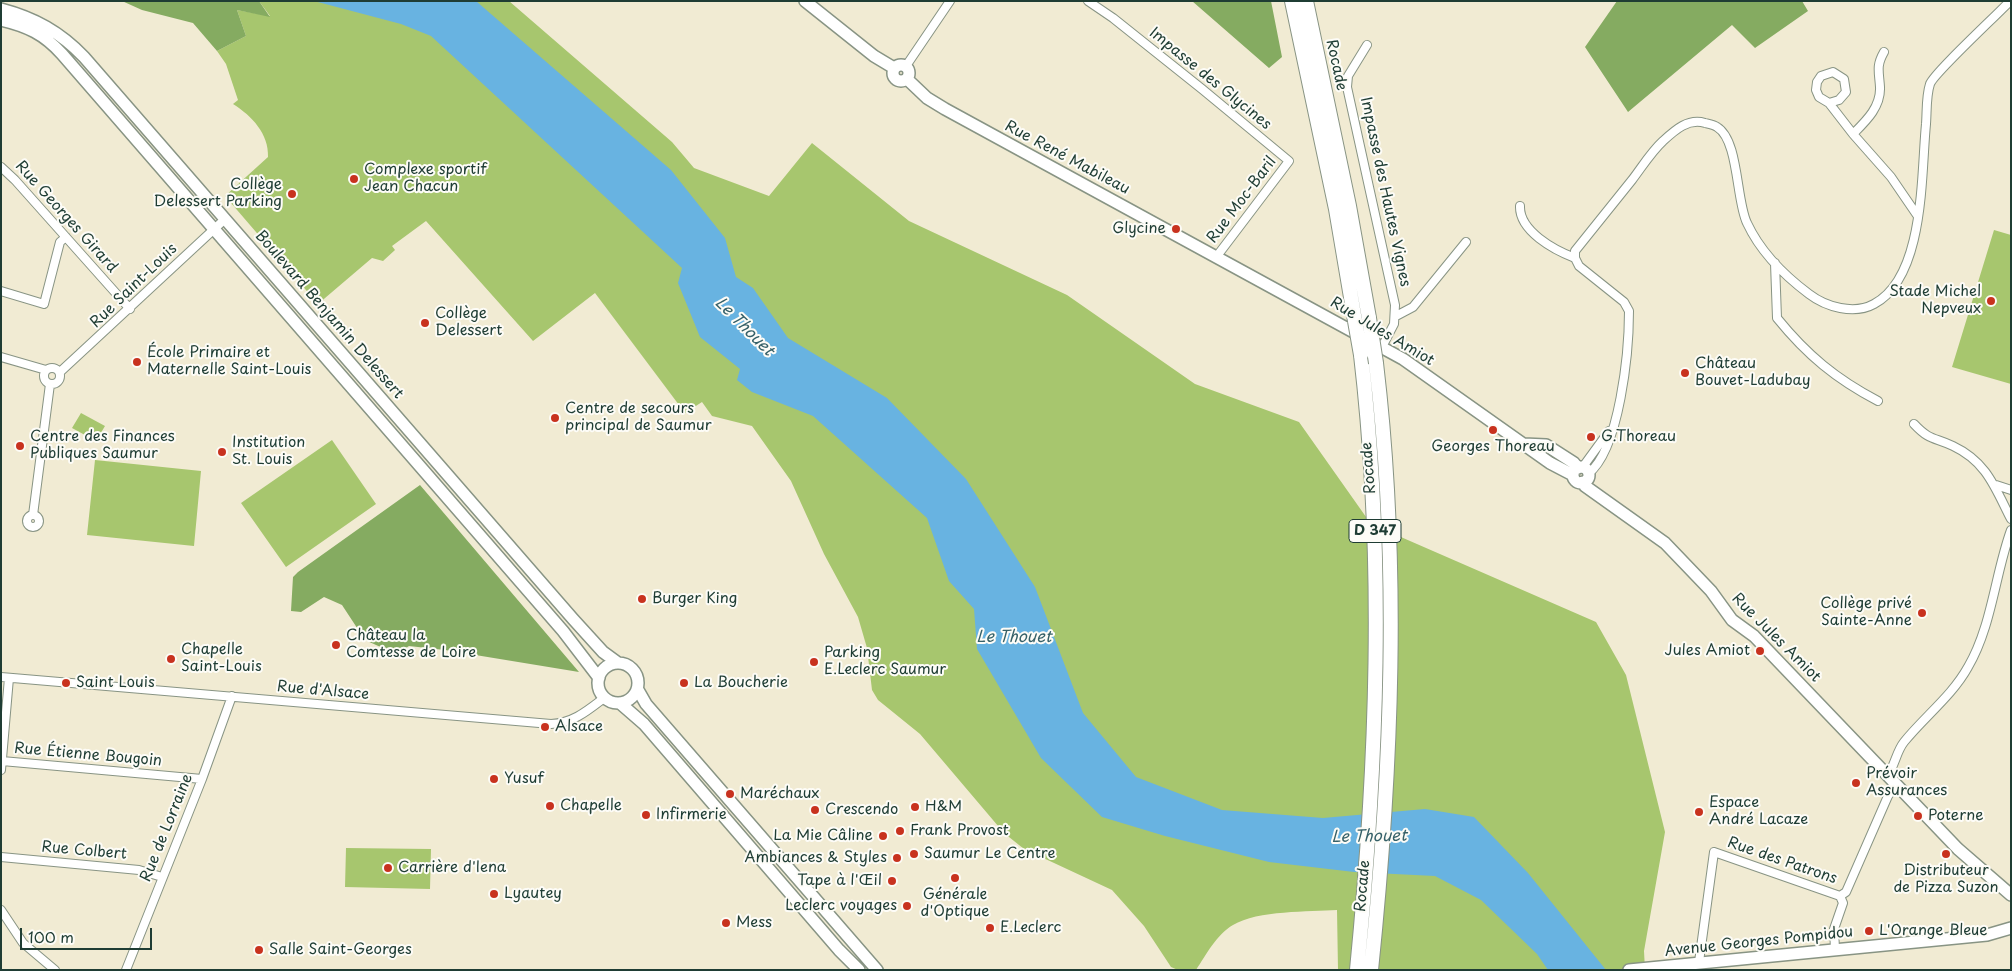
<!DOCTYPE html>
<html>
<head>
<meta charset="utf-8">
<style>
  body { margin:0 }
  #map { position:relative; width:2012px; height:971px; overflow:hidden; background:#f1ebd3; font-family:"Playpen Sans",sans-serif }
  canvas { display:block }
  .frame { position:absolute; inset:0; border:2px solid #1f3d34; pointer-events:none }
  .scale { position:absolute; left:20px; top:928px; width:132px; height:22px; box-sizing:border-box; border:2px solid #1f3d34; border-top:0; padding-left:6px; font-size:15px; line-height:18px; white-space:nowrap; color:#1f3d34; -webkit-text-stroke:4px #fdfcf7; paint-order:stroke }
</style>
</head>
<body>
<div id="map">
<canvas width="2012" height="971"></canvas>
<div class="frame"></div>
<div class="scale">100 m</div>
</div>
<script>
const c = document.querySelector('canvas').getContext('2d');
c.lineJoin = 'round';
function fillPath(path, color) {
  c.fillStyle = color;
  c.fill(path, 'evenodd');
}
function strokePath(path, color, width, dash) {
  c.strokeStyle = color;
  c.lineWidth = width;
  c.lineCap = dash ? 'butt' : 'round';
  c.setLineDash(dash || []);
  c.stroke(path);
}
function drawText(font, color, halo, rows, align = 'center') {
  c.font = font + ' "Playpen Sans",sans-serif';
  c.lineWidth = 4;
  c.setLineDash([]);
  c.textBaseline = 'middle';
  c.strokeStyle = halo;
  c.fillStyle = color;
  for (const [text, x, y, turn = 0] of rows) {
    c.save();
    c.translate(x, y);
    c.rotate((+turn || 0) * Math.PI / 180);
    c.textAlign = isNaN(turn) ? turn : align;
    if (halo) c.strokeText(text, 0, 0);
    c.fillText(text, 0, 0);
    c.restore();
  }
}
const green = new Path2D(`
  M259,1H509L672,142L694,168L769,196L812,143L909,221L1067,295L1195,384L1299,422L1371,524L1596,622L1626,675L1665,832L1644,951L1645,970H1338L1337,910C1309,912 1258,910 1233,925C1217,934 1206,955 1196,970H1178L1171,967L1144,926L1112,890L1024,849L1004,833L920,734L878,700L872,690L867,648L858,617L824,554L791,481L752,426L712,416L702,402L685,413L595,293L533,341L426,221L392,246L395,250L383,261L372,258L318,304L225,196L268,157C269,134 252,116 233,104L238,100L226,64L217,51L246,36L237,10L270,16Z
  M1994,230L2011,235V384L1952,367Z
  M81,413L105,426L96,441L72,428Z
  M332,440L376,504L286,567L241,503Z
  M95,460L201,471L194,546L87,535Z
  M346,848L431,849L430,889L345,887Z`);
const forest = new Path2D(`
  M122,1H259L270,17L237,10L246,36L217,51L193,23L142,10Z
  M1192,1H1271L1282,57L1269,68Z
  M1617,1H1802L1808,11L1755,48L1732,25L1628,112L1585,47Z
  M420,485L579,672L445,650L409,646L396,654L365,640L342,605L324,597L301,612L291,611L293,577L298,572Z`);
const water = new Path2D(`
  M314,1H476L671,170L725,238L736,277L753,288L788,338L887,398L966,479L1035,587L1083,713L1136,777L1222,810L1323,818L1425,809L1474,817L1528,873L1606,970H1548L1537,954L1481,900L1435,876L1354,872L1269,862L1165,836L1102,817L1041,758L977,649L974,609L949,581L927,518L813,416L752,392L737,380L740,369L700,337L678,283L682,268L431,36L401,24Z`);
const street = new Path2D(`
  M1088,1L1113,18L1202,89L1289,161L1217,256
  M1367,45L1348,76L1347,87L1395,305L1394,324L1382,347
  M906,66L950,1
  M1829,103L1839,100L1846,92L1844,79L1833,72L1821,76L1817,82L1816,90L1819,97L1829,103L1853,134L1891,177L1917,215
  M1853,134C1866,121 1881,107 1880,87C1879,71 1876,66 1884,52
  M1,167L15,180L130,309
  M1520,206C1519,231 1554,250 1575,258
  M1775,263L1777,318C1807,355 1836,379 1878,401
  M1,291L44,304L60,242L66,237
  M1396,316L1413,307L1466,242
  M1,357L46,370
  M44 376a8 8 0 1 1 16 0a8 8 0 1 1-16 0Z
  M60,372L225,219
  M1914,424C1930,441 1934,437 1953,446C1987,462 1995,488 2011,519
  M1582,468L1609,431
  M1588,474C1620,449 1629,351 1629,311L1624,302L1579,266L1575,258V251C1594,227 1613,204 1632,180C1642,167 1651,152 1663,141C1675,130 1688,118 1705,123C1709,124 1714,125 1717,127C1739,140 1736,201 1747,223C1760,251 1785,276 1809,294C1826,307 1854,315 1874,304C1925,277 1921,174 1926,124C1927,111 1926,96 1930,84C1934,73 1998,14 2010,1
  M1996,485L2011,490
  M33,515L50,384
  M27 521a6 6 0 1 1 12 0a6 6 0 1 1-12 0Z
  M1,677L551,724C573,723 587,711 604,698
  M2,761L202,779
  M1,770L9,678
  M1887,776C1895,766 1896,752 1904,742C1924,717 1952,696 1968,667C1992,626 1995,574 2011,530
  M1,857L139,870L162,877
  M1840,896L1846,892L1888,796L1895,785
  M1,910L23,943L55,970
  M1835,949L1834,929L1843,903L1840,896
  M1699,962L1714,852L1840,896
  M126,970L202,779L232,696`);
const secondary = new Path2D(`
  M805,1L874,56L894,68
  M1,9C35,18 60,32 84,57L573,619L603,652L618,663
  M1,20C27,26 44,34 62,54L563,631L599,678
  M893 73a8 8 0 1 1 16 0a8 8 0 1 1-16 0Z
  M907,79L927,98L945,109L1403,359L1550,463L1573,475
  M1524,444L1546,445L1574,463L1578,468
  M1573 475a8 8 0 1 1 16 0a8 8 0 1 1-16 0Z
  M1583,482L1585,486L1665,543L1711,591L1732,620L1754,636L1958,849L2011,895
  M598 683a20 20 0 1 1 40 0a20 20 0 1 1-40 0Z
  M638,690L646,704L877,970
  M621,704L644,724L839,950L859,970
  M1629,970L1987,935L2011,928`);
const highway = new Path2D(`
  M1292,1L1336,209L1355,321
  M1306,1L1349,206L1369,318
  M1357,970C1377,765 1385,560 1361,355
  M1371,970C1392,768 1400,565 1376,363`);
const highwayBridge = new Path2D(`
  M1369,318L1376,363
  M1355,321L1361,355`);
const markers = [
  [354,179,5,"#c8321e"],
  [292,194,5,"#c8321e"],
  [1176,229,5,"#c8321e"],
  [1991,301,5,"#c8321e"],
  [425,323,5,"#c8321e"],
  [137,362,5,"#c8321e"],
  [1685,373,5,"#c8321e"],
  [555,418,5,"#c8321e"],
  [1493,430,5,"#c8321e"],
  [1591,437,5,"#c8321e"],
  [20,446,5,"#c8321e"],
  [222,452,5,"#c8321e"],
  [642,599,5,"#c8321e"],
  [1922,613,5,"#c8321e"],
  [336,645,5,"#c8321e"],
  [1760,651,5,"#c8321e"],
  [171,659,5,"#c8321e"],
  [814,662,5,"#c8321e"],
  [66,683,5,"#c8321e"],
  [684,683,5,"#c8321e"],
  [545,727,5,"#c8321e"],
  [494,779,5,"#c8321e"],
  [1856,783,5,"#c8321e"],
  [730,794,5,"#c8321e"],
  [550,806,5,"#c8321e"],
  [915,807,5,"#c8321e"],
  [815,810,5,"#c8321e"],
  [1699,812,5,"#c8321e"],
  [646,815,5,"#c8321e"],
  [1918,816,5,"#c8321e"],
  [900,831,5,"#c8321e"],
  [883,836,5,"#c8321e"],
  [914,854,5,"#c8321e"],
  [1946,854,5,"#c8321e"],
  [897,858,5,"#c8321e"],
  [388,868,5,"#c8321e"],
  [955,878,5,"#c8321e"],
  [892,881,5,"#c8321e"],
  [494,894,5,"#c8321e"],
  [907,906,5,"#c8321e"],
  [726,923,5,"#c8321e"],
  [990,928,5,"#c8321e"],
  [1869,931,5,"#c8321e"],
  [259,950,5,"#c8321e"]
];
const shields = [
  [1375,531,52]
];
const shieldNames = [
  ["D 347",1375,531]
];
const streetNames = [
  ["Rocade",1336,65,78],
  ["Impasse des Glycines",1210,79,39],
  ["Rue René Mabileau",1067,158,28],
  ["Impasse des Hautes Vignes",1385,192,78],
  ["Rue Moc-Baril",1242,200,-53],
  ["Rue Georges Girard",66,217,48],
  ["Rue Saint-Louis",134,286,-44],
  ["Boulevard Benjamin Delessert",329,315,49],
  ["Rue Jules Amiot",1382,332,31],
  ["Rocade",1369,468,-94],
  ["Rue Jules Amiot",1776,638,45],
  ["Rue d'Alsace",323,691,5],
  ["Rue Étienne Bougoin",88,755,5],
  ["Rue de Lorraine",167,828,-68],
  ["Rue Colbert",84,851,5],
  ["Rue des Patrons",1782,861,19],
  ["Rocade",1363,886,-85],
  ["Avenue Georges Pompidou",1759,942,-6]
];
const poiNames = [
  ["Complexe sportif",364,170],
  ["Jean Chacun",364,187],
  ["Collège",282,185,"right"],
  ["Delessert Parking",282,202,"right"],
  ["Glycine",1166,229,"right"],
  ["Stade Michel",1981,292,"right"],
  ["Nepveux",1981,309,"right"],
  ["Collège",435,314],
  ["Delessert",435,331],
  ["École Primaire et",147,353],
  ["Maternelle Saint-Louis",147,370],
  ["Château",1695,364],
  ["Bouvet-Ladubay",1695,381],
  ["Centre de secours",565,409],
  ["principal de Saumur",565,426],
  ["Centre des Finances",30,437],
  ["Publiques Saumur",30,454],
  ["G.Thoreau",1601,437],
  ["Institution",232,443],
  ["St. Louis",232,460],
  ["Georges Thoreau",1493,447,"center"],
  ["Burger King",652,599],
  ["Collège privé",1912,604,"right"],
  ["Sainte-Anne",1912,621,"right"],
  ["Château la",346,636],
  ["Comtesse de Loire",346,653],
  ["Chapelle",181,650],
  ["Saint-Louis",181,667],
  ["Jules Amiot",1750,651,"right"],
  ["Parking",824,653],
  ["E.Leclerc Saumur",824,670],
  ["Saint Louis",76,683],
  ["La Boucherie",694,683],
  ["Alsace",555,727],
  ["Prévoir",1866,774],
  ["Assurances",1866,791],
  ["Yusuf",504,779],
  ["Maréchaux",740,794],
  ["Espace",1709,803],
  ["André Lacaze",1709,820],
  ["Chapelle",560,806],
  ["H&M",925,807],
  ["Crescendo",825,810],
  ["Infirmerie",656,815],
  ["Poterne",1928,816],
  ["Frank Provost",910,831],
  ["La Mie Câline",873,836,"right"],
  ["Saumur Le Centre",924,854],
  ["Ambiances & Styles",887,858,"right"],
  ["Carrière d'Iena",398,868],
  ["Distributeur",1946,871,"center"],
  ["de Pizza Suzon",1946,888,"center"],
  ["Tape à l'Œil",882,881,"right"],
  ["Lyautey",504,894],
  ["Générale",955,895,"center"],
  ["d'Optique",955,912,"center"],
  ["Leclerc voyages",897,906,"right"],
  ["Mess",736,923],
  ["E.Leclerc",1000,928],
  ["L'Orange Bleue",1879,931],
  ["Salle Saint-Georges",269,950]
];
const waterNames = [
  ["Le Thouet",744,327,45],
  ["Le Thouet",1014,638],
  ["Le Thouet",1369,837,-1]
];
fillPath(green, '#a7c66e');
fillPath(forest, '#85ab61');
fillPath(water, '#68b3e1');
strokePath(street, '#889484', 10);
strokePath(secondary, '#889484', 14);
strokePath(highway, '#889484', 16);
strokePath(street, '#fff', 8);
strokePath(secondary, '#fff', 11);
strokePath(highway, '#fff', 14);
strokePath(highwayBridge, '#889484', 16, []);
strokePath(highwayBridge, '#fff', 14);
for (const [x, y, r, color] of markers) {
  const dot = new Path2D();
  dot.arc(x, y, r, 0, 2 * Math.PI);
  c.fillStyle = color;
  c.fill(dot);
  strokePath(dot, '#fdfcf7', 2);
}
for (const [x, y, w] of shields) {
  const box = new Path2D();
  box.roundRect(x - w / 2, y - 11.5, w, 23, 4);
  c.fillStyle = '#fdfcf7';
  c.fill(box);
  strokePath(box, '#1f3d34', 1);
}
drawText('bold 14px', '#1f3d34', null, shieldNames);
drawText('15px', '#1f3d34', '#fdfcf7', streetNames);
drawText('15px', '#1f3d34', '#fdfcf7', poiNames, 'left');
drawText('italic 16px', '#356068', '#fdfcf7', waterNames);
</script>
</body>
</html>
